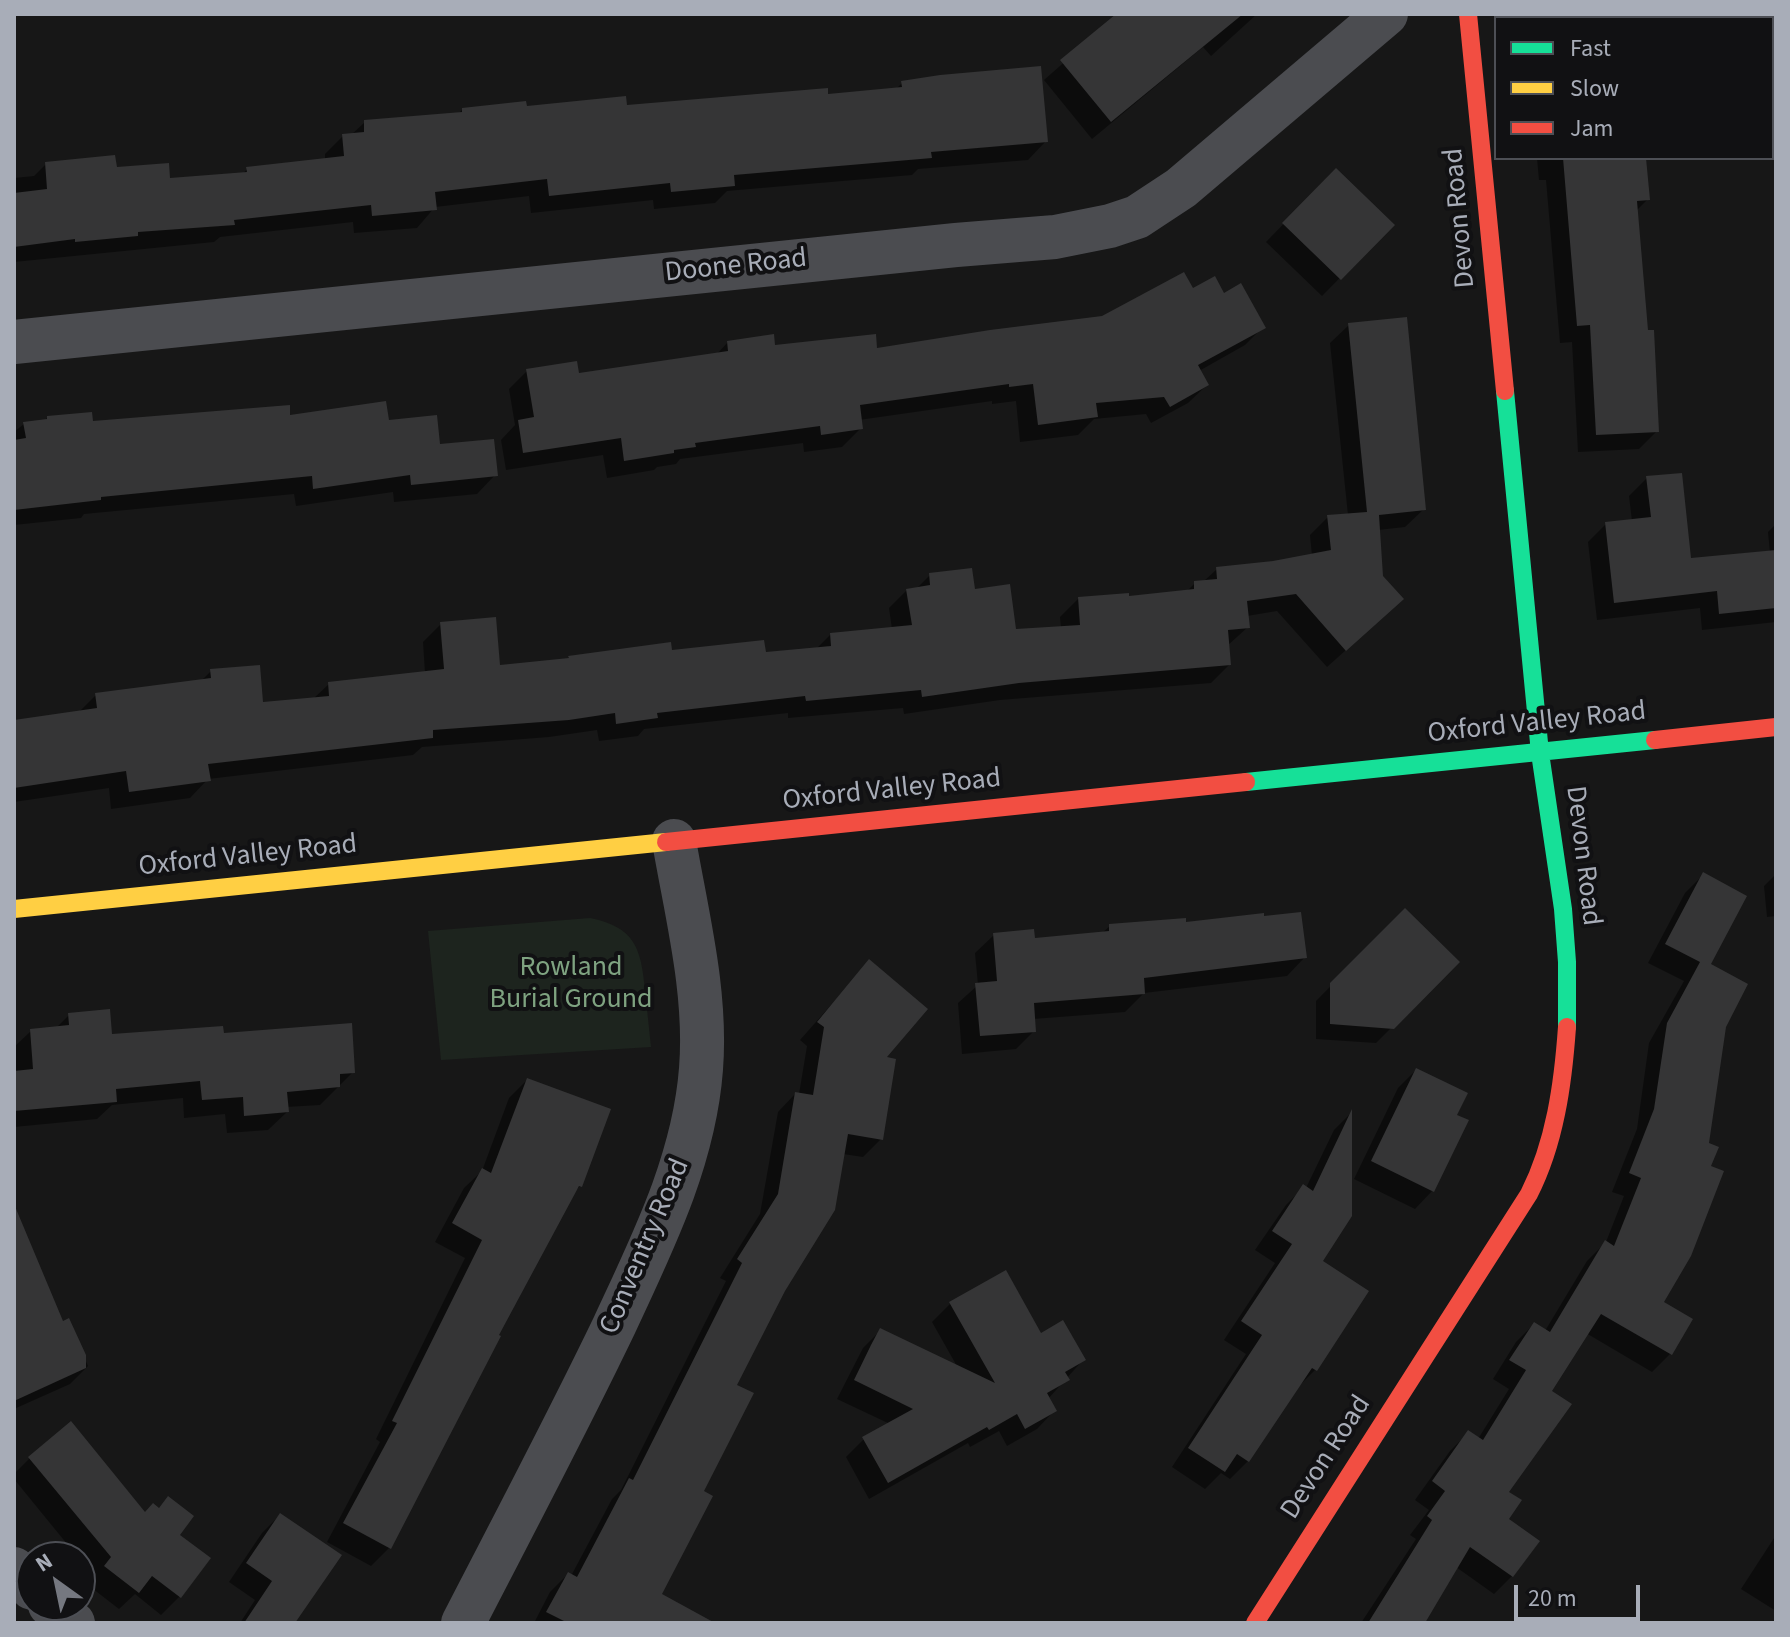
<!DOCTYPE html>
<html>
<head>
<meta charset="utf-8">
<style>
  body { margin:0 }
  #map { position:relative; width:1790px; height:1637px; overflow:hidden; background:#171717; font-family:"Source Sans 3",sans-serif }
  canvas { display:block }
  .frame { position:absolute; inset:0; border:16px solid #a8adb8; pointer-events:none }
  .legend { position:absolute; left:1494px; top:16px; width:280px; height:144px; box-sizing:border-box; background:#111113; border:2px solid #4d4f55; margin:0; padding:10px 14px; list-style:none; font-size:24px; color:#a8adb8 }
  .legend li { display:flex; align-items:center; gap:16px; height:40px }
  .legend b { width:40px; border:2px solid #4d4f55 }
  .north { position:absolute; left:16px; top:1541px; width:80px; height:80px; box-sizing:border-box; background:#111113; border:2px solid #4d4f55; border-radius:50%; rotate:327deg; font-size:22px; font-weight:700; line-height:32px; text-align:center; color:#a8adb8 }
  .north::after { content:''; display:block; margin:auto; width:28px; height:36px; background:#757880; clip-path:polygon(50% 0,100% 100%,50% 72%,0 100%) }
  .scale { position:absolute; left:1514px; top:1585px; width:126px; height:36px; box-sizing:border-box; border:4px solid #a8adb8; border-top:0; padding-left:10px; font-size:24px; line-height:28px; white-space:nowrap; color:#a8adb8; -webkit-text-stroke:6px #111113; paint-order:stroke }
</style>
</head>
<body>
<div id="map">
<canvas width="1790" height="1637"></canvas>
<div class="frame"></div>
<ul class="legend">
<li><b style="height:10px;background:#16e098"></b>Fast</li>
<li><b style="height:10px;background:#ffcf43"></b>Slow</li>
<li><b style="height:10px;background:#f24e42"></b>Jam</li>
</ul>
<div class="north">N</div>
<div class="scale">20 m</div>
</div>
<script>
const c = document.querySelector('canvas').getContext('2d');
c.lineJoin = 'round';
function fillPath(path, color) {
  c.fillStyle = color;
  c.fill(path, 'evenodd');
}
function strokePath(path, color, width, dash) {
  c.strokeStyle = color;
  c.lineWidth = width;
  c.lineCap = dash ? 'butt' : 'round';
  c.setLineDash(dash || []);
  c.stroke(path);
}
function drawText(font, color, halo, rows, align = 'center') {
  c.font = font + ' "Source Sans 3",sans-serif';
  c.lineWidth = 8;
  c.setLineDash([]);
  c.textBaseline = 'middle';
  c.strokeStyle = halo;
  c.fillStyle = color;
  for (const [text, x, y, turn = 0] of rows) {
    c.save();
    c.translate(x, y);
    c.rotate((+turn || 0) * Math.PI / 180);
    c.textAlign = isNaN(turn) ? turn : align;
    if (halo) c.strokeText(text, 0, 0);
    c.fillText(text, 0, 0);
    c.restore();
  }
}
const green = new Path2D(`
  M590,918C635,927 641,948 645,990C647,1009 649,1028 651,1047L441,1060L428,931Z`);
const shadow = new Path2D(`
  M1119,14H1257L1211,56L1203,47L1092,139L1044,80Z
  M1551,14H1700L1699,18H1550Z
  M1776,46V104L1772,99V49Z
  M902,83L1046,141L1028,160L918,169L912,175L727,191L715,203L654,209L653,200L531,213L529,196L435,207L417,228L354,233L353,222L220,237L214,242L14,262V178L34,176L46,164L115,169L168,181L242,175L247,169L325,160V154L343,136L351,135L365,122L458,114L462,110L625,107L826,96L895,90Z
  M1537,158H1644L1648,199L1636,211L1657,431L1639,449L1578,452L1572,342L1560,343L1546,180H1539Z
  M1336,170L1392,225L1322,296L1266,242Z
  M1192,291L1223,295L1263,327L1245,345L1199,371L1207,385L1188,403L1151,423L1146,414L1094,419L1078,435L1020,442L1016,401L992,404V401L859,420L860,429L842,447L804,452L803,443L680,459L676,464L657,467L654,470L607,478L603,455L506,470L501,440L515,425L509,389L527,371L577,376L716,355L728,342L774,347L876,351L1103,318Z
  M1349,325L1424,509L1405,527L1378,530L1383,617L1327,667L1277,611L1247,616L1248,627L1227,646L1229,665L1211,683L1000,700L904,714L903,708L788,718V713L644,729L638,736L599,741L597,730L549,737L422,747L413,755L208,779L190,798L111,809L109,788L14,802V722L78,713L96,695L201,681L211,671L262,704L313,699L329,684L425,673L423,642L441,624L498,667L670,652L764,654L816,649L830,635L892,629L889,608L907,590L916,589L930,575L974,591L1015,631L1061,628L1060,617L1078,599H1127L1186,592L1195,583L1203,582L1217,569L1312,556L1310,535L1328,517L1348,515L1330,343Z
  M289,417L388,422L495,475L477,494L394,502L393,492L296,506L294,494L84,514L81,518L14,525V432L24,424L44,422L47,418L91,424Z
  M1647,478L1689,561L1770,553L1768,532L1776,524V622L1702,630L1700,608L1597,620L1588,542L1606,524L1632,521L1629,496Z
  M1776,874V916L1767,917L1764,886Z
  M1703,875L1708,965L1724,1026L1661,1303L1690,1320L1670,1354L1652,1372L1586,1333L1549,1392L1506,1492V1519L1512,1576L1494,1594L1456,1567L1423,1623H1361L1416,1539L1410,1535L1429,1510L1415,1500L1450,1451L1468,1433L1478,1439L1509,1389L1493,1379L1516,1342L1534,1324L1545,1331L1587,1261L1606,1242L1624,1196L1612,1192L1637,1129L1649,1043L1684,981L1648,963L1685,893Z
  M1405,911L1457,962L1376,1043L1316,1039V1001Z
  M1262,918L1305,957L1287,976L1144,993L1125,1012L1033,1019L1034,1031L1016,1049L962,1054L958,1003L978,985L975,953L994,935L1033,940L1102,933L1110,926L1185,924Z
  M869,962L884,1059L881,1139L863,1157L843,1154L784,1290L735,1386L701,1492L642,1623H534L550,1592L568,1574L571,1576L612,1499L621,1490L726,1281L720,1278L760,1214L778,1112L795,1094H799L807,1046L800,1040Z
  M69,1015L110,1036L222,1035L353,1072L320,1105L286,1107L287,1112L268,1130L227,1133L225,1114L184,1118L183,1098L112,1105L97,1119L14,1127V1047L31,1031L56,1028Z
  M1416,1070L1454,1116L1433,1190L1415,1209L1354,1179L1398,1088Z
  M527,1080L580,1186L573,1193L496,1335L389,1548L371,1566L327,1542L380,1442L376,1439L465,1258L435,1242L464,1188L482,1171L509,1098Z
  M1350,1114L1320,1261L1315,1370L1297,1388L1248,1461L1230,1479L1221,1473L1205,1489L1172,1467L1246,1354L1224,1340L1275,1263L1255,1250L1286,1205L1304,1187L1306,1188L1334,1130Z
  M14,1208L62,1324L68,1321L88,1366L70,1384L14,1409Z
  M950,1304L1040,1336L1083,1360L1048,1399L1055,1410L1037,1429L1007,1446L999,1431L970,1447L968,1443L869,1499L846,1457L864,1439L890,1424L837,1399L863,1348L881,1330L958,1368L932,1322Z
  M30,1458L144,1514L158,1509L168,1499L178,1535L208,1559L179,1597L161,1615L135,1594L119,1609L88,1585L94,1577L14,1479V1474Z
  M280,1515L293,1623H240L255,1600L229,1582L262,1533Z
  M1776,1535V1611L1741,1589Z`);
const building = new Path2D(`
  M1116,14H1243L1111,122L1060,60Z
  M1041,66L1048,142L931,152L932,158L734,175L735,186L671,192L670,183L549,196L547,179L435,192L437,210L372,216L371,205L234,220L235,225L138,232V236L75,242V239L14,247V193L47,189L45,162L115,155L117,167L169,163L170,178L247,172L246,167L344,156L342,134L364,132V120L462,112V108L526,101L527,106L626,96L627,105L828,88V94L902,87L901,81L940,75Z
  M1563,158H1646L1650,200L1637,201L1648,330H1654L1659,432L1596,435L1590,325L1577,326Z
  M1336,168L1395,225L1341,280L1282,223Z
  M1184,272L1193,288L1215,276L1224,293L1241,283L1266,328L1198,365L1209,385L1170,407L1164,397L1096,403L1098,417L1038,425L1033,384L1009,387V384L860,405L863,429L821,435L820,426L695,443L696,447L674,450V453L624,461L621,438L523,453L518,420L534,417L526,369L577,361L579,373L728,351L727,341L774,334L775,345L876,334L877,348L990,330L1102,316Z
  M1407,317L1426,510L1379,515L1383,576L1404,599L1346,651L1296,594L1247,601L1250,628L1228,630L1231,665L1019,683L922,697L921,690L806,701L805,696L657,713L658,718L616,724L615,713L569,720L433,730V738L208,764L211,781L129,792L126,771L14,788V720L97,708L95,693L211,678L210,669L260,665L263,702L329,696L328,682L444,669L440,622L496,617L500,665L569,658L568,656L671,642L672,650L764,640L766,652L831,646L830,633L912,625L906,589L930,585L929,573L972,568L975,589L1010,584L1016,629L1080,625L1078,597L1129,593V596L1194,589V581L1217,579L1216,567L1273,561L1331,550L1327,515L1367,512L1348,323Z
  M386,401L389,420L437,415L440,444L494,439L498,476L411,485L410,475L313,489L312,476L101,497V500L14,510V440L26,438L23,422L47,419V416L92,412L93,421L290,405V415Z
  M1682,473L1691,558L1776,550V608L1719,614L1717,591L1614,603L1605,522L1651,517L1646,476Z
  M1703,872L1747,896L1711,964L1748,984L1726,1027L1709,1143L1719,1147L1711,1166L1724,1171L1691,1256L1664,1302L1693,1319L1672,1355L1601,1314L1552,1391L1572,1404L1509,1492L1522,1500L1509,1519L1540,1541L1513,1577L1470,1547L1425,1623H1368L1432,1520L1427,1516L1445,1491L1432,1481L1468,1430L1483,1440L1526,1370L1509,1360L1534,1322L1550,1332L1605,1240L1614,1246L1641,1178L1629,1173L1654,1109L1667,1023L1700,962L1665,944Z
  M1405,908L1460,962L1394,1029L1330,1024V983Z
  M1301,912L1307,958L1144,978L1145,994L1034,1003L1036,1032L980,1036L975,983L997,981L993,933L1034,929L1035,938L1109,931V924L1186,918V922L1264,913V916Z
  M869,959L928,1009L887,1057L896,1059L883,1140L848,1134L835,1210L785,1291L737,1385L754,1393L704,1491L713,1496L662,1594L715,1623H568L546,1612L568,1572L577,1577L629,1478L633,1480L742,1263L737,1259L778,1194L795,1092L813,1095L824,1027L817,1022Z
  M110,1009L112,1034L223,1026L224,1033L352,1023L355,1073L340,1074V1087L287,1092L289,1112L244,1116L243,1097L202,1100L200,1081L116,1089L117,1102L14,1111V1071L33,1069L30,1029L69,1025L68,1013Z
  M1416,1068L1468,1093L1457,1115L1469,1120L1434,1192L1371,1161Z
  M527,1078L611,1109L582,1187L579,1186L499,1335L501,1336L391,1549L343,1523L397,1423L392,1421L482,1240L452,1223L482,1168L491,1173Z
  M1352,1109V1216L1323,1261L1369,1291L1317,1371L1312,1368L1249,1462L1237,1454L1225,1472L1188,1448L1262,1335L1241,1321L1292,1244L1272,1231L1303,1184L1313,1191Z
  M14,1204L63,1321L69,1318L86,1355V1368L14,1401Z
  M1006,1270L1041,1333L1063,1320L1086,1360L1065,1372L1070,1380L1047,1393L1057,1411L1025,1429L1017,1414L989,1430L987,1427L888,1483L862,1437L913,1409L854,1380L871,1345L880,1328L995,1383L949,1302Z
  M71,1421L145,1512L153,1503L159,1508L168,1496L194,1516L180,1535L211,1558L181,1598L152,1576L139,1593L104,1566L111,1557L28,1457Z
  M280,1513L342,1555L295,1623H244L272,1581L246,1563Z`);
const street = new Path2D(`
  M14,342L956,245L1055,237L1110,226L1137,217L1181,188L1386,14
  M14,1569L32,1588
  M50,1605L73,1623
  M463,1623C514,1524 566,1426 614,1326C652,1244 694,1161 701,1069C707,993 687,916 674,841`);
const fast = new Path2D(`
  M1505,391L1540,753L1563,909L1567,962V1027
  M1246,782L1655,740`);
const slow = new Path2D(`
  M14,909L666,842`);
const jam = new Path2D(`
  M1468,14L1505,391
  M1655,740L1776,727
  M666,842L1246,782
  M1255,1623L1529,1194C1555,1143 1563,1084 1567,1027`);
const streetNames = [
  ["Devon Road",1461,218,-95],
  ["Doone Road",736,267,-6],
  ["Oxford Valley Road",1537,724,-6],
  ["Oxford Valley Road",892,791,-6],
  ["Devon Road",1582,856,83],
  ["Oxford Valley Road",248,857,-6],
  ["Conventry Road",646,1247,-67],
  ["Devon Road",1327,1458,-57]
];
const parkNames = [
  ["Rowland",571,969],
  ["Burial Ground",571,1001]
];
fillPath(green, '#1d241e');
fillPath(shadow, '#0007');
fillPath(building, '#353536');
strokePath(street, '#4b4c50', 44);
strokePath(fast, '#16e098', 18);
strokePath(slow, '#ffcf43', 18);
strokePath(jam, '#f24e42', 18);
drawText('28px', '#a8adb8', '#111113', streetNames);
drawText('28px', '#7fa381', '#111113', parkNames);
</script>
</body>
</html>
